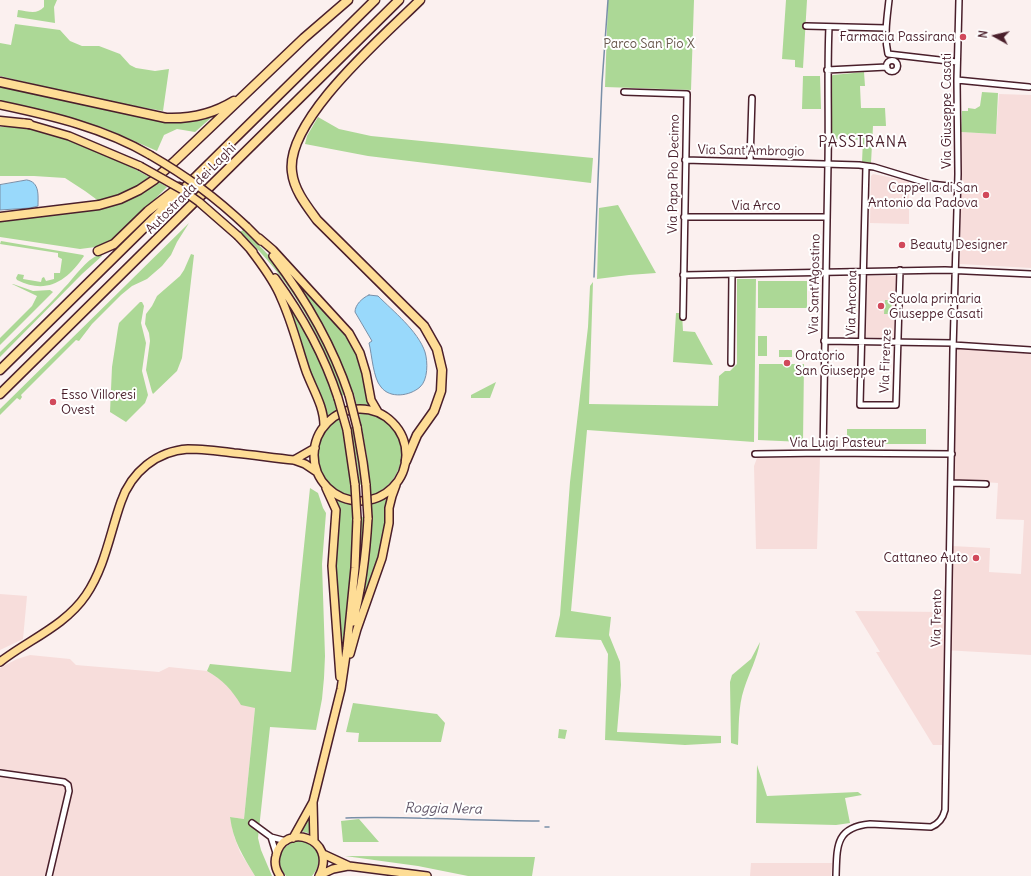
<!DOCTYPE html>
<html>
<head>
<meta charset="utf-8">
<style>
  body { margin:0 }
  #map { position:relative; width:1031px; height:876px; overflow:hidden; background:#fbf0ef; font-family:Delius,sans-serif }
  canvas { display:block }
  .north { position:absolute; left:975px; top:16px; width:40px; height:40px; -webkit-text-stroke:3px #fff; paint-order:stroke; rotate:278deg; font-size:11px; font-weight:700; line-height:16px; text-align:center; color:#4a1f2b }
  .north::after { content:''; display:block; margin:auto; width:14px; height:18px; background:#4a1f2b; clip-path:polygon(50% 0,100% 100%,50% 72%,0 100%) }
</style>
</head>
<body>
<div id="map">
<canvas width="1031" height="876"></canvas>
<div class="north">N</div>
</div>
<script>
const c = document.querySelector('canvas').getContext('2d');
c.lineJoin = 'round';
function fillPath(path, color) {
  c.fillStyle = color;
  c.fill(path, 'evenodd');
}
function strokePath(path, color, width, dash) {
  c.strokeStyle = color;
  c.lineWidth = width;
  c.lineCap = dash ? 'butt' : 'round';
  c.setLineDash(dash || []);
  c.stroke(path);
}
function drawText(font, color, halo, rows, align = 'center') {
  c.font = font + ' Delius,sans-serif';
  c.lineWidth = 4;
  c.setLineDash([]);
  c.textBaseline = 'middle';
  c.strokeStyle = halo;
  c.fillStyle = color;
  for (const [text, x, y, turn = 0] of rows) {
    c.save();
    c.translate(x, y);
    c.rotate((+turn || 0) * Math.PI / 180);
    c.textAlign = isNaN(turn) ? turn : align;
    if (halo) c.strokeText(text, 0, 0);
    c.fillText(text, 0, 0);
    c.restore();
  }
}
const built = new Path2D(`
  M999,94L1031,95V268L960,264L961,132L996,134Z
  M873,174L909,181V224L870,223L871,176Z
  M867,276H896L894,339L866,337Z
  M957,348L1031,352V655L944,650L942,745H933L876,652H880L855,611L940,612L952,546L990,548L989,572L1021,574L1024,520L996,519L998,483L953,480Z
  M820,457L817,549H756L754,466L757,458Z
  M0,594L27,596L23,639L0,650Z
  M30,655L70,659L76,665L159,672L169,667L207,671L223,681L236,696L255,708L244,819L230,817L234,836L240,852L255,876H0V668L17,659Z
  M751,863H832L831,876H750Z`);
const green = new Path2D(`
  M44,0H57L54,7L55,23L17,17L18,10C28,11 37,15 44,7Z
  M608,0H694L691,90L605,87Z
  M786,0H807L803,68L795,67V60L782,59Z
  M15,24L60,30L70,41L82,46H99L120,54L130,65L136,68L155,71L169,69L163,111L96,99L0,76V43L11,45Z
  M864,72L865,86H860L861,108H885L886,126H873L871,163L862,162L863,140L831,139V76L833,75Z
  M803,76H820L821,109H802Z
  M0,85L166,120L221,109L195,132L177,129L164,135L157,151L104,128L48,111L0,101Z
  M982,92L998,93L996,134L961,132L962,111H968V108L975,109L980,106Z
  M318,117L339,129L371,136L593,158L591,183L368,156L305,144L307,136Z
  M0,127C7,127 15,126 22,127C67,135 111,155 151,178L133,190L100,202L85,191L65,178L34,176H0Z
  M157,181L167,187L114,240L103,246L80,249L0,237V220L90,210Z
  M618,205L656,273L629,275L597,279L599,208Z
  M189,223L177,242L171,255L162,266L147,279L132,286L121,295L92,324L79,341L76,340L21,395L22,397L20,400L17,398L0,415V409Z
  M243,230C292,272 325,336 345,395L341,396C322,335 288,275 240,232Z
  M1,241L83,255L84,256C67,281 47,295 17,280L16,278L18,274L24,275L23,279L41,282L42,278L44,277L46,281L54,279V273H60L62,259L58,257V253L0,244Z
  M100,254L102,256L82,274L0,357V352C21,331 44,311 64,288C76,276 84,261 100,254Z
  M191,254L194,255L182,358L177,371L153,394L152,392L146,370L150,341L149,333L145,324L146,314L152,306L157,296L180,276L184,270Z
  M737,279H756L754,442L587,430L571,611L611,617L609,635L620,662L621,685L617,732L721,736V743L685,745L605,740L608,654L601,640L555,637L560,615L570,482L588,327L590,286L593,282L589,404L718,406L719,376L725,371H730L737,364Z
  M297,281C319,305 346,328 358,359C363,371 364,383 366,395C367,399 369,403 370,407L357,406L354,394L352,395C339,355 321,318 297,283Z
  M758,281H807V308H758Z
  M12,284H13L33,291L50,290L53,292L0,345V338L32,306L37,296Z
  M285,295L317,351L335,399L334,400L337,411L326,418C314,385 304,352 293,318C291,311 285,303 285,295Z
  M885,300H892L891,314H884Z
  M140,302H142L144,306L141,323L146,343L142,371L148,395L145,403L126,422L110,412L112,367L118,328L119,323Z
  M676,313H682L683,331L695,332L713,365L673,362Z
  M758,336H767V356H758Z
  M779,350H792V357H779Z
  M759,364H804L803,442L758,440Z
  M496,382L490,398H471V395Z
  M359,413C369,414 379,416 387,423C414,446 401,486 370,496L367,456Z
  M339,417L342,430H344L352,478V497C313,489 306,439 339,417Z
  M350,427H354L363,484L359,485L358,469Z
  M847,429H926V444H847Z
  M310,488L318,493L323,508L326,513L322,564L325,656L324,678L322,699L316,730L270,727L258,838L261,850L272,876H255C243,856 233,841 230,817L244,819L255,708L241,705C232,690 223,680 207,671L210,664L291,672Z
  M387,496L388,498L386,524L382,548L366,595L364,594L369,555L371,531L370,504L380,501Z
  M336,499L353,504L355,539L349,606L341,651L334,571L339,511Z
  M365,516L364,544L354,605L360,553V518Z
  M760,642C757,659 749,673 744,689C738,707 739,727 738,745L731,743L730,682L732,675L751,659Z
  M353,703L437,714L445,723L441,742H358L359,733L346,732Z
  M559,729L567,730L565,739L558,738Z
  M757,765L767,796L858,792L862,795L845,798L850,823L836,825L756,823Z
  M310,812L311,834L301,831Z
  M359,819L379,842H343L341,821Z
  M297,841C318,841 326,860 312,876H286C274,862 279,846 297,841Z
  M345,856L535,857L532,876H468L418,866Z`);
const water = new Path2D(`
  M27,180C40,182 38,196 38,206L30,208L0,210V185Z
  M369,295L378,296C393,311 418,331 425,352C428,362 428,380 420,387C410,396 390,399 381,387C373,378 372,355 369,343L372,341L355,312C355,305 362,298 369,295Z`);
const stream = new Path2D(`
  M594,277L602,83L608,0
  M346,818C411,816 475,821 539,821
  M545,827H549`);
const minor = new Path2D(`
  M889,0C887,18 884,36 888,54L957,62
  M806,26L886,28
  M886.5 66a5.5 5.5 0 1 1 11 0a5.5 5.5 0 1 1-11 0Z
  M827,70L887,67
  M957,80L1029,87
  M624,92L687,94L683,317
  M685,160L859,165L874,167L930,184L958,187
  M750,161L752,98
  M828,163C829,117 827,72 829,27
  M866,166L860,405H896L900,270
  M684,217H827
  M683,275L945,270L1031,274
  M824,341L953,343
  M953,345L1031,350
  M731,363L732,274
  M823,453L828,163
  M755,454L823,453L952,454
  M951,483L986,484
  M0,773L64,782L68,785L69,791L49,876
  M252,823L271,837L286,841
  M271,837L276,853
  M836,876C837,847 835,827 870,824L931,827C939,824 943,818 945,810L953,350L958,174L957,80L959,0`);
const major = new Path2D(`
  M0,105C52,116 104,128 150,155
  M24,123L69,136L140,166
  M247,227L261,241
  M238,236L253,252
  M259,238L273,250L349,333L360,353L366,373L371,400L378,412
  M250,249C261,264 274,280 281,298C292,322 298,347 306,371C313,390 324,406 324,426
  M273,256C305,298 332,344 349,395
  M275,278C302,315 324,355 338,398
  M314 455a46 46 0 1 1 92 0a46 46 0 1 1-92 0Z
  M357,427L363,462L366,485
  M347,430L355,485
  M294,460L315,448
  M326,488L336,510L332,566L340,677
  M353,622C362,588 366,554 368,518
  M350,654L357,629L382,558L389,523V508L392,496L396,485
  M0,662C28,640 65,626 86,595C105,567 110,533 121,502C131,472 157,451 188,449C204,449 219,451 234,453C254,455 274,458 294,460L305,464L317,472
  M293,838L313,802
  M314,842L313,802L341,689L347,648L355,568L357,519
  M323,854L349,866L427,876
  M320,875L333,869L348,866
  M280,876C276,870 274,863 276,856C283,821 339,838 319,876`);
const highway = new Path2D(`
  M0,82L166,118C190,119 213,114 234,101
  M0,121L29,124
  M0,217L99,205L120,199L139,190L154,180L176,160L304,38L348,0
  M98,251L114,244L148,211L179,187
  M0,370L375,0
  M0,394L399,0
  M406,461L417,435L434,411L441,391L442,370L437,349L424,326L317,220C306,205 294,190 292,172C285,120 385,35 420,0`);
const majorBridge = new Path2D(`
  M150,155C188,177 215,197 247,227
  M140,166L181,189L199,202L238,236
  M349,395L357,427
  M338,398L347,430
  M355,485L357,519
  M366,485L368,518`);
const markers = [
  [963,37,4,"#d1495b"],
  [986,195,4,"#d1495b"],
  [902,245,4,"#d1495b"],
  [881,306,4,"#d1495b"],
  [787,363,4,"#d1495b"],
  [53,402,4,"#d1495b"],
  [976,558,4,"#d1495b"]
];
const poiNames = [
  ["Farmacia Passirana",955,37,"right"],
  ["Cappella di San",978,188,"right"],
  ["Antonio da Padova",978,203,"right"],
  ["Beauty Designer",910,245],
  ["Scuola primaria",889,299],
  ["Giuseppe Casati",889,314],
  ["Oratorio",795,356],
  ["San Giuseppe",795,371],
  ["Esso Villoresi",61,395],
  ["Ovest",61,410],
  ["Cattaneo Auto",968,558,"right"]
];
const parkNames = [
  ["Parco San Pio X",649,44]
];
const streetNames = [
  ["Via Giuseppe Casati",947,111,-90],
  ["Via Sant'Ambrogio",751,151,1],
  ["Via Papa Pio Decimo",674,174,-89],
  ["Autostrada dei Laghi",191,189,-45],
  ["Via Arco",756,206],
  ["Via Sant'Agostino",815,284,-89],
  ["Via Ancona",852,303,-89],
  ["Via Firenze",886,361,-88],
  ["Via Luigi Pasteur",838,443],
  ["Via Trento",937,618,-89]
];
const waterNames = [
  ["Roggia Nera",443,809,1]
];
const quarterNames = [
  ["PASSIRANA",863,143]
];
fillPath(built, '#f7dddb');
fillPath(green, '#acd896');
fillPath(water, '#99d9fb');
strokePath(water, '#798fa8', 1);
strokePath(stream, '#798fa8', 1.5);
strokePath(minor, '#4a1f2b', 8);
strokePath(major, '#4a1f2b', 10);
strokePath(highway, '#4a1f2b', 11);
strokePath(minor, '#fff', 5);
strokePath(major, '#fedd96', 7);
strokePath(highway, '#fedd96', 8);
strokePath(majorBridge, '#4a1f2b', 10, []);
strokePath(majorBridge, '#fedd96', 7);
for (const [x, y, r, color] of markers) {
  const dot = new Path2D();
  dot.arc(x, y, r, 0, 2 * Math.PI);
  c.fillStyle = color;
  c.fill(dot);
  strokePath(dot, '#fff', 1.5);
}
drawText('13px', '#4a1f2b', '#fff', poiNames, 'left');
drawText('13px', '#67564b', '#fff', parkNames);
drawText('13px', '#4a1f2b', '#fff', streetNames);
drawText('italic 14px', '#625769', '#fff', waterNames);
c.letterSpacing = '1px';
drawText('15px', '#4a1f2b', '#fff', quarterNames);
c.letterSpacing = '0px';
</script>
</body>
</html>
